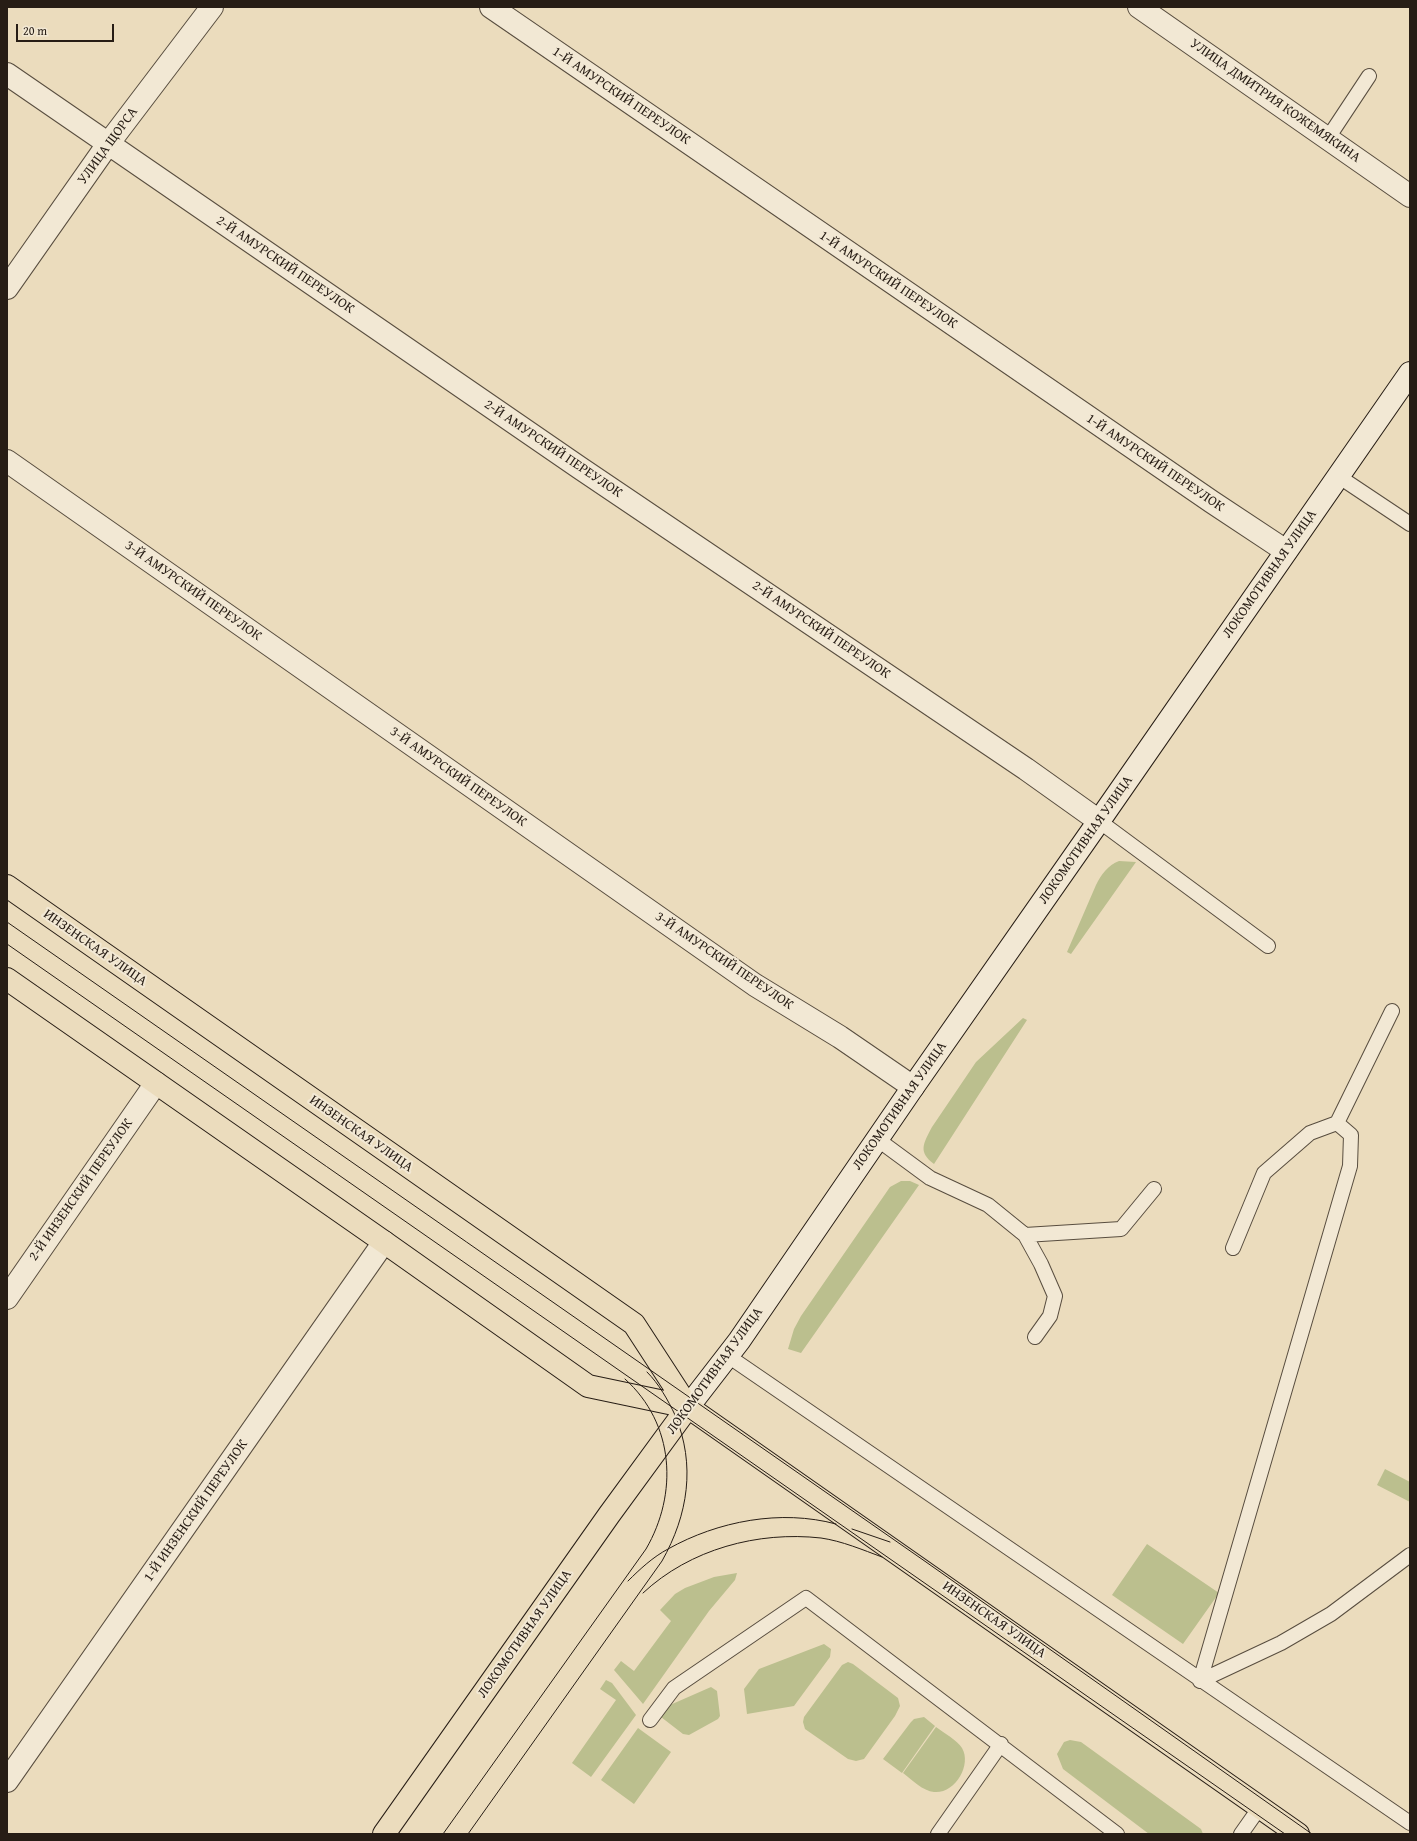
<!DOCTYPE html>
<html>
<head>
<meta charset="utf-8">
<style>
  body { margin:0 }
  #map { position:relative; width:1417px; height:1841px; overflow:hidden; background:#ebdcbd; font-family:"Gentium Book Plus",serif }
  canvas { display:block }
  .frame { position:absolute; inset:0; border:8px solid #271d15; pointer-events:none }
  .scale { position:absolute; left:16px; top:24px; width:98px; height:18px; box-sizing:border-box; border:2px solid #271d15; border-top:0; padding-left:5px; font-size:12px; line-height:14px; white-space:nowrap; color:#271d15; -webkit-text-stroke:3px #f2e8d4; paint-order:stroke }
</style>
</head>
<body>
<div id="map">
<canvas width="1417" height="1841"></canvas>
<div class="frame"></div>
<div class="scale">20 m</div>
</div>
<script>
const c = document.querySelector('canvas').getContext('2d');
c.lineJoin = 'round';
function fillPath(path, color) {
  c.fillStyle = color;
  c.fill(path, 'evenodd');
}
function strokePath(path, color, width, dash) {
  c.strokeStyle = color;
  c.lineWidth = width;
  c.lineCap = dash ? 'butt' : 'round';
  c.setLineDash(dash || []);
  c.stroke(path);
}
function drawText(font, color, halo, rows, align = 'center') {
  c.font = font + ' "Gentium Book Plus",serif';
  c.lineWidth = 4;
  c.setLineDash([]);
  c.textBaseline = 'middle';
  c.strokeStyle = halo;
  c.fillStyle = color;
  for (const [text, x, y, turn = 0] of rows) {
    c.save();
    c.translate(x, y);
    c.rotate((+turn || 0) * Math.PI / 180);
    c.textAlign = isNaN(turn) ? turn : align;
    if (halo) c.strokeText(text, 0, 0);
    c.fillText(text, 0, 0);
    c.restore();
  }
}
const green = new Path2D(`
  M1119,861L1136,862L1071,954L1067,952L1096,885C1101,875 1108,865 1119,861Z
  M1023,1018L1027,1020L934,1164C918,1152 923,1144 932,1127L976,1062Z
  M901,1181H910L919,1185L801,1353L788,1349L794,1329L801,1316L890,1187Z
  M1385,1469L1410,1482V1502L1377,1485Z
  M1147,1544L1219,1593L1183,1644L1112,1595Z
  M737,1573L735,1580L709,1611L643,1704L614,1670L621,1661L634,1671L671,1621L660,1610L675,1594L685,1588L714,1577Z
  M824,1644L831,1649L830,1657L794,1706L747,1714L744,1689L759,1669Z
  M848,1662L853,1664L898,1698L900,1706L895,1716L864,1759L856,1761L848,1759L805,1729L803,1722L804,1717L842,1665Z
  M606,1680L612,1683L636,1715L591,1777L572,1763L616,1700L600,1689Z
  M711,1687L717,1691L720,1716L718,1719L689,1735L683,1734L661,1717L670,1705Z
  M924,1717L935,1726L902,1773L883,1759L911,1722L914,1719Z
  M936,1727C944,1733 957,1740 962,1748C972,1765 955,1794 934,1792C923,1791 912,1780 903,1773Z
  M638,1728L671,1752L634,1804L601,1780Z
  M1070,1740L1081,1742L1201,1829L1203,1834H1149L1063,1769L1057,1754L1064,1742Z`);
const service = new Path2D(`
  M1328,138L1369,76
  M1338,476L1410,524
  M1099,821L1268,946
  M1337,1123L1392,1011
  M877,1139L930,1178L988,1205L1025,1235L1121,1229L1154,1189
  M1025,1235L1041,1264L1055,1296L1050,1316L1035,1337
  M728,1356L1410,1823
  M1200,1681L1350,1166L1351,1135L1337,1123L1310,1133L1264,1173L1233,1248
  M1200,1681L1281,1643L1331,1614L1410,1555
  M650,1720L674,1688L806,1598L1117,1834
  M938,1834L1001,1744
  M1241,1834L1260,1807`);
const minor = new Path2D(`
  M491,7L1212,502L1286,551
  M7,74L580,468L1026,769L1099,821
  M7,288L108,144L212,7
  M7,461L755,985L840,1037L913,1087
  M7,1298L156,1083
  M7,1781L384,1242`);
const tertiary = new Path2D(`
  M1139,7L1410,196`);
const secondary = new Path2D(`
  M688,1407L739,1341L913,1087L1099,821L1410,373`);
const primary = new Path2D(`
  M7,886L634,1324L688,1407L1298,1834
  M7,979L384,1242L588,1386L688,1407
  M384,1834L609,1515L688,1407`);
const tram = new Path2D(`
  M7,922L926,1562L1312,1834
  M7,944L1285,1834
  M852,1529L890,1542
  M628,1581C640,1569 653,1557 668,1549C718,1521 781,1509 836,1524
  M643,1593C690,1549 758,1531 821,1538C842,1541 863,1550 882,1557
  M443,1834L646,1549C678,1494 675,1424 625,1379
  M468,1834L662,1561C688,1515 696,1465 675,1415C668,1400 659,1384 647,1372`);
const streetNames = [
  ["1-Й АМУРСКИЙ ПЕРЕУЛОК",621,96,34],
  ["УЛИЦА ДМИТРИЯ КОЖЕМЯКИНА",1275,101,35],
  ["УЛИЦА ЩОРСА",108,146,-54],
  ["2-Й АМУРСКИЙ ПЕРЕУЛОК",285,265,34],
  ["1-Й АМУРСКИЙ ПЕРЕУЛОК",888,280,34],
  ["2-Й АМУРСКИЙ ПЕРЕУЛОК",553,449,34],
  ["1-Й АМУРСКИЙ ПЕРЕУЛОК",1155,463,34],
  ["ЛОКОМОТИВНАЯ УЛИЦА",1270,574,-55],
  ["3-Й АМУРСКИЙ ПЕРЕУЛОК",193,591,35],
  ["2-Й АМУРСКИЙ ПЕРЕУЛОК",821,630,34],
  ["3-Й АМУРСКИЙ ПЕРЕУЛОК",458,777,35],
  ["ЛОКОМОТИВНАЯ УЛИЦА",1086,840,-55],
  ["ИНЗЕНСКАЯ УЛИЦА",95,948,35],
  ["3-Й АМУРСКИЙ ПЕРЕУЛОК",724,961,34],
  ["ЛОКОМОТИВНАЯ УЛИЦА",900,1106,-55],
  ["ИНЗЕНСКАЯ УЛИЦА",361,1134,35],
  ["2-Й ИНЗЕНСКИЙ ПЕРЕУЛОК",81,1190,-55],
  ["ЛОКОМОТИВНАЯ УЛИЦА",715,1371,-54],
  ["1-Й ИНЗЕНСКИЙ ПЕРЕУЛОК",196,1511,-55],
  ["ИНЗЕНСКАЯ УЛИЦА",994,1620,35],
  ["ЛОКОМОТИВНАЯ УЛИЦА",525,1634,-55]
];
fillPath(green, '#bbbf8e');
strokePath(service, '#584d3f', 16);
strokePath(minor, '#584d3f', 24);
strokePath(tertiary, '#584d3f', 24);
strokePath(secondary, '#271d15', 24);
strokePath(primary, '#271d15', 24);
strokePath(service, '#f2e8d4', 14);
strokePath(minor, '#f2e8d4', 22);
strokePath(tertiary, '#f2e8d4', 22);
strokePath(secondary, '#f2e8d4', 22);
strokePath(primary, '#ebdcbd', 22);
strokePath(tram, '#271d15', 1);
drawText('14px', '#271d15', '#f2e8d4', streetNames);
</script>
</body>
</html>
